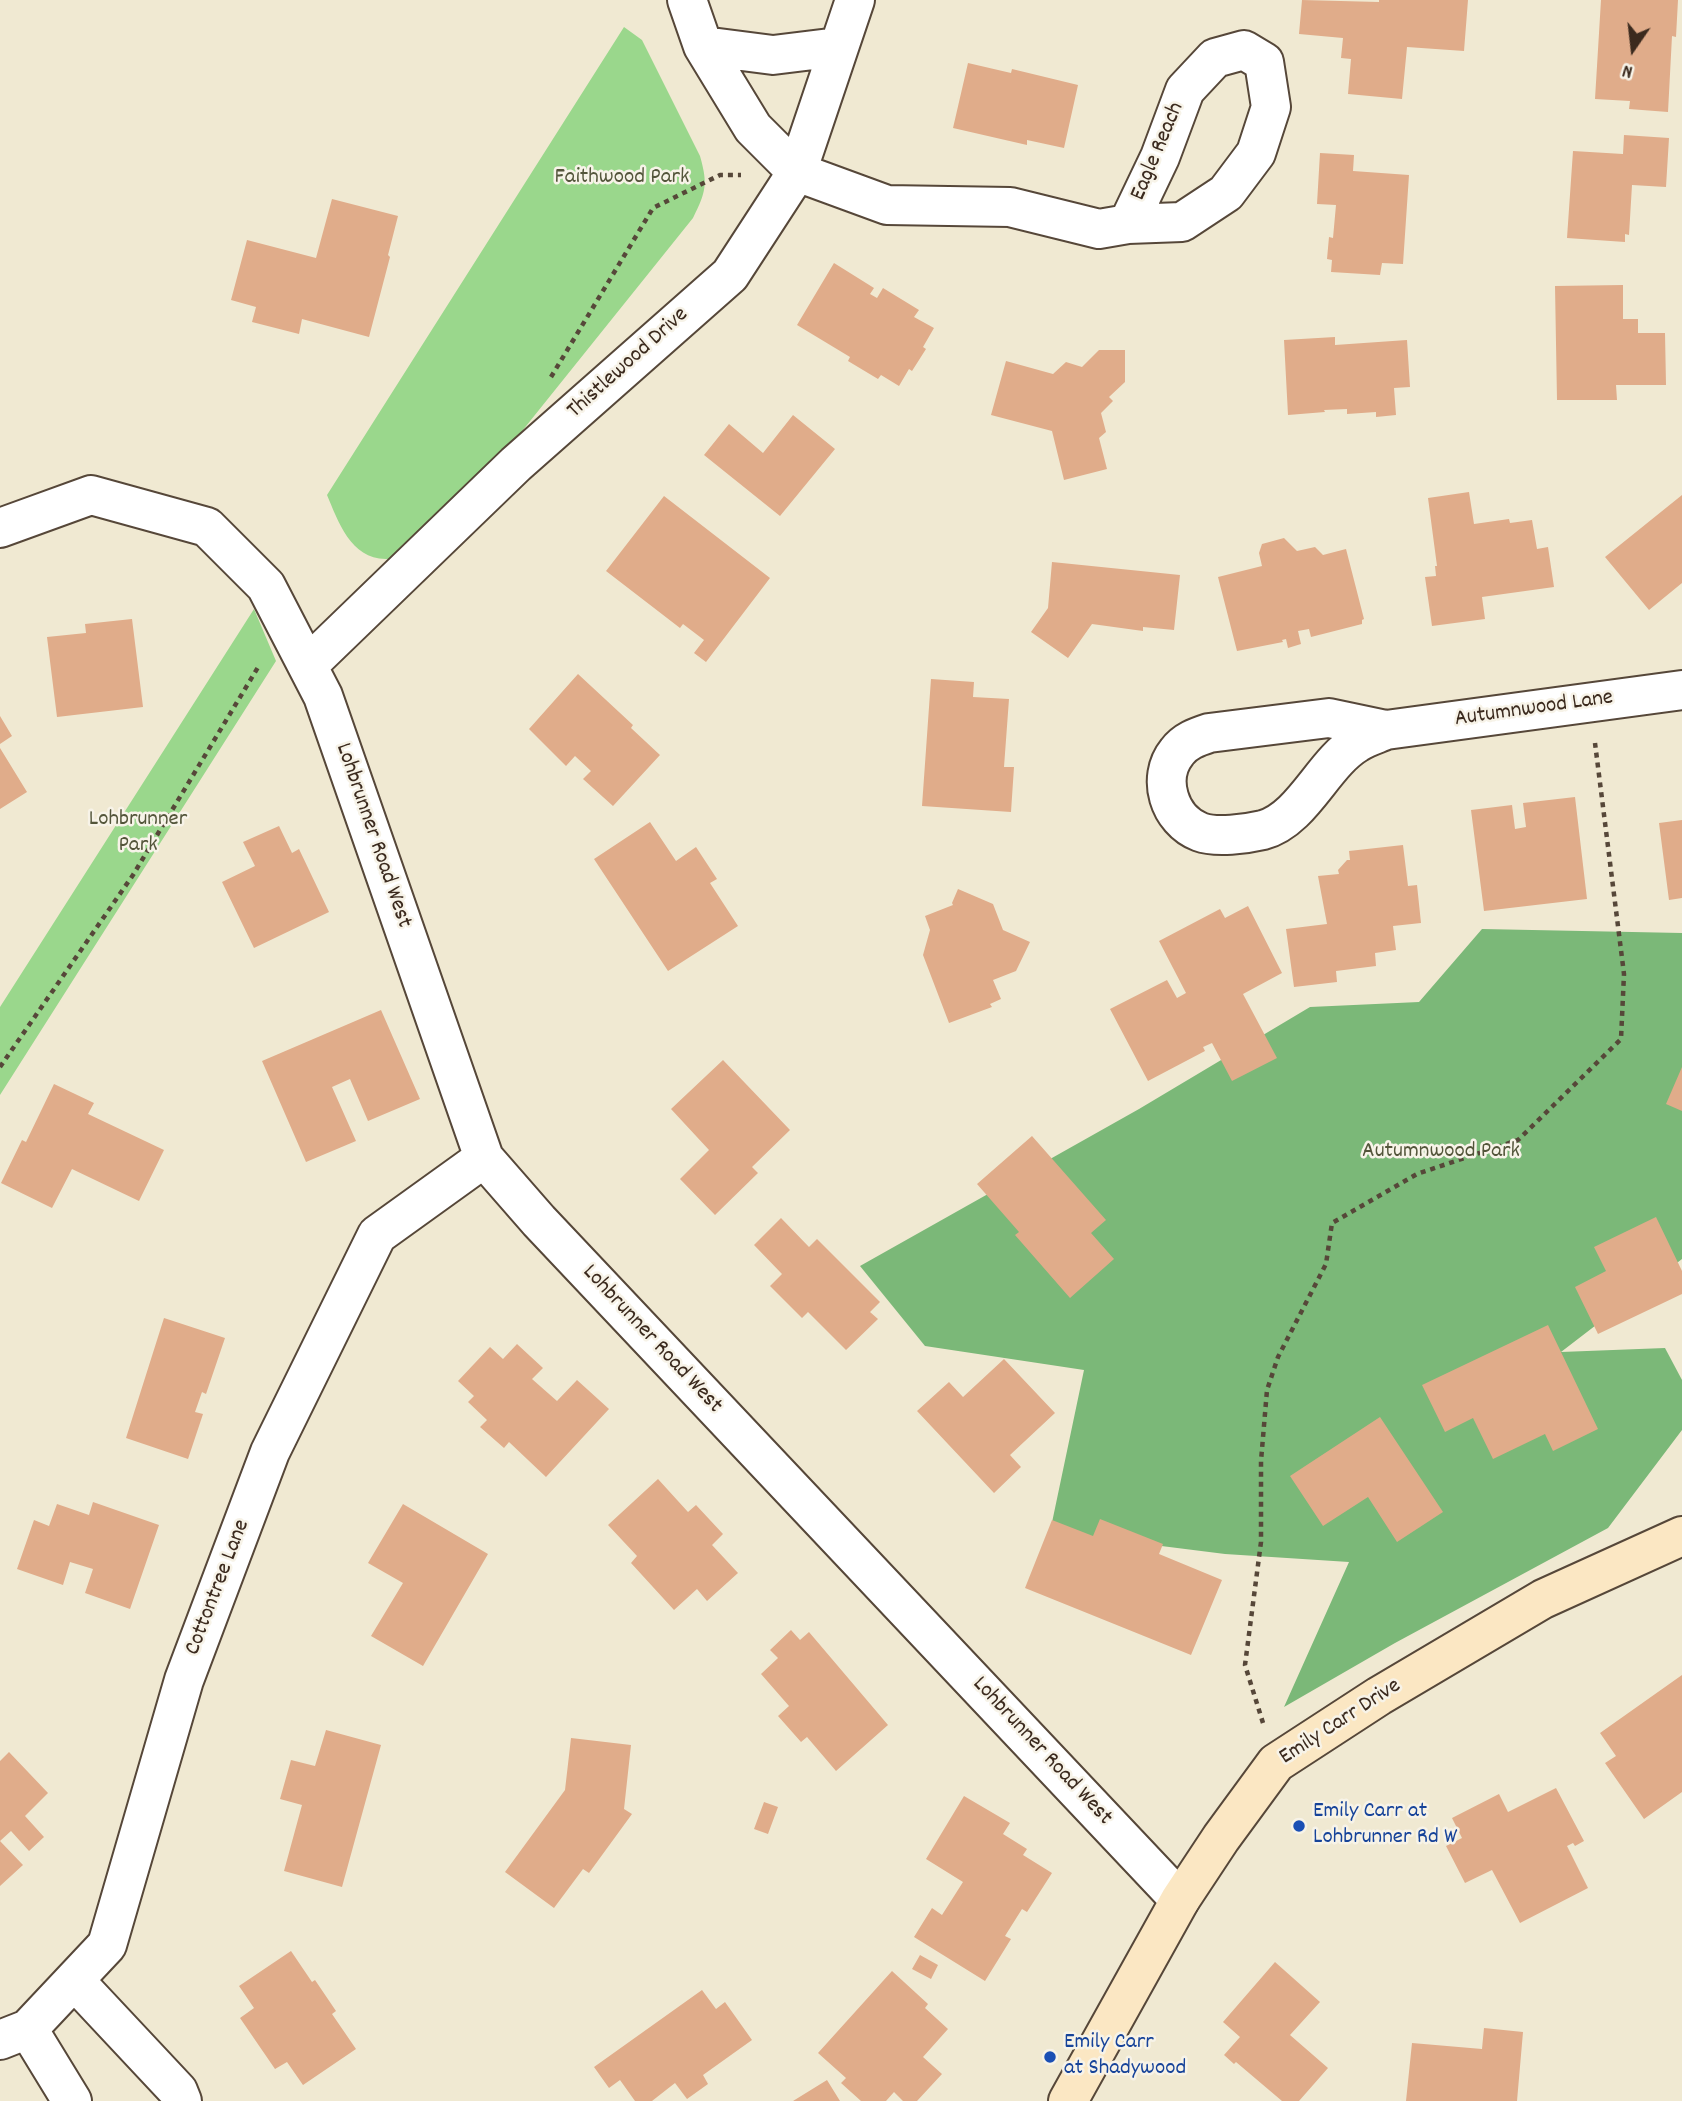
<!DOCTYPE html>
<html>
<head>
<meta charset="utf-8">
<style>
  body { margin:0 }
  #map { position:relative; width:1682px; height:2101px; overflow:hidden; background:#f0e9d2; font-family:Dekko,sans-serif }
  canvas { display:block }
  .north { position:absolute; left:1598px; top:14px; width:70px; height:70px; -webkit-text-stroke:5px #f7f3e8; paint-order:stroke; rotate:194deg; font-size:19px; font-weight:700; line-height:28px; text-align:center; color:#3b2a1e }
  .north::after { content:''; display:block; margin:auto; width:24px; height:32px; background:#3b2a1e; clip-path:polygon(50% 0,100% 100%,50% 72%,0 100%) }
</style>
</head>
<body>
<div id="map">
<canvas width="1682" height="2101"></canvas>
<div class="north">N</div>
</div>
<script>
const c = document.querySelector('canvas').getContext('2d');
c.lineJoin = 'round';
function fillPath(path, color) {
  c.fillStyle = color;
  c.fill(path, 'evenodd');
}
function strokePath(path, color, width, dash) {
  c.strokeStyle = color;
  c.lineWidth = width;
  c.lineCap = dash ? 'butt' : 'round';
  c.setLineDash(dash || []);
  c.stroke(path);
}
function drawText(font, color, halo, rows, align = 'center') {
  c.font = font + ' Dekko,sans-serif';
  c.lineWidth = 5;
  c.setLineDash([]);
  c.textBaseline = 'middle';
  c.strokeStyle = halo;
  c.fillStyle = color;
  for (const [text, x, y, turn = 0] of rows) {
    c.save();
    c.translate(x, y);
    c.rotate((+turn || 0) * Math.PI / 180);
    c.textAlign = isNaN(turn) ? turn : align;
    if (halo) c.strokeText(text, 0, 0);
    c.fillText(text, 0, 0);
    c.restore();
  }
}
const green = new Path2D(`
  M624,27L642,40L700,156C708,184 706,192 693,218L429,547C421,550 412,557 404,559C399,560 392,559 387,559C351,560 338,521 327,495Z
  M254,609L276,661L0,1095V1007Z`);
const forest = new Path2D(`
  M1482,929L1682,933V1259L1561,1352L1665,1348L1682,1380V1430L1608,1528L1395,1643L1284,1707L1349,1562L1225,1554L1050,1532L1084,1370L925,1346L860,1266L1139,1109L1310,1007L1419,1002Z`);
const building = new Path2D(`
  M1302,0L1379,2V0H1468L1464,51L1407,47L1402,99L1348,94L1351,59L1341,58L1343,38L1299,34Z
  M1601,0H1678L1676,37L1672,36L1668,112L1629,109L1630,101L1595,99Z
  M968,63L1011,73L1012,69L1078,85L1064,148L1027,140V145L953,128Z
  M1624,135L1669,138L1666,187L1632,185L1629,235L1625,234V242L1567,238L1573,151L1623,154Z
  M1320,153L1354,155L1353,171L1409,175L1403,264L1382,263L1380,275L1331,272L1332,260L1327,259L1329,237L1333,238L1336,205L1317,204Z
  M332,199L398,216L388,255L390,257L369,337L302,319L299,334L252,322L256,307L231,300L247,240L316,258Z
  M834,263L874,288L870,294L877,298L883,288L919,310L914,317L934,328L923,347L926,349L912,371L909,369L899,386L881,375L878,379L848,361L850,357L797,325Z
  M1623,285V319H1638V333H1665L1666,385H1616L1617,400H1557L1555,286Z
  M1335,337V345L1407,340L1410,387L1394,388L1396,415L1376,417V412L1347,414V409L1324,410L1325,412L1288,415L1284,340Z
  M1099,350H1125V382L1109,397L1113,401L1101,413L1106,432L1099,438L1107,469L1064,480L1052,431L991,415L1006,361L1053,374L1066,362L1082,367Z
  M793,415L835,449L780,516L704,455L729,424L763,453Z
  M1469,492L1474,524L1509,519L1510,523L1532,520L1537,549L1548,547L1554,587L1482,597L1485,619L1432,626L1425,577L1436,576L1435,566H1437L1428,498Z
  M1682,495V583L1649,610L1605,557Z
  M664,496L770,578L706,662L694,653L704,640L683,624L680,628L606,571Z
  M1284,538L1297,551L1315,547L1323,555L1346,549L1364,619L1362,620V624L1311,637L1309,629L1298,631L1301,644L1288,648L1286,639L1282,640L1283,642L1237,651L1218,577L1262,566L1259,553L1262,544Z
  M1052,562L1180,575L1174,630L1143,627V631L1092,624L1068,658L1031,632L1048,608Z
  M132,619L143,707L57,717L47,637L86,633L85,624Z
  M578,674L633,725L631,728L660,755L613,806L583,779L591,771L575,756L566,766L529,729Z
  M931,679L974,682L973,697L1009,699L1004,767H1014L1011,812L922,806Z
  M0,716L12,736L0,744Z
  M0,748L27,792L0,809Z
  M1575,797L1587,899L1484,911L1471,810L1512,805L1515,829L1526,827L1523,803Z
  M1682,820V898L1669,900L1659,823Z
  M650,822L676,861L696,847L717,879L710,883L738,926L668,971L594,859Z
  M279,826L292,853L299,849L329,912L254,948L222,882L255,866L243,842Z
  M1403,845L1408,886L1417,885L1421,923L1393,926L1396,950L1375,953L1376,966L1336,971L1337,982L1294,987L1286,929L1327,924L1318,876L1339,874L1338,870L1347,860H1350L1349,851Z
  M958,889L993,904L1003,930L1030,942L1016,971L993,980L1001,999L990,1004L992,1007L949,1023L923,955L930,930L925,916L953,905L952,903Z
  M1248,906L1282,973L1243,994L1277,1058L1232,1081L1212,1043L1203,1047L1205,1051L1148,1081L1110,1009L1167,980L1177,998L1186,993L1159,941L1220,909L1225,918Z
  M381,1010L420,1099L368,1121L350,1079L332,1087L356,1141L306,1162L262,1061Z
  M723,1060L790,1130L752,1167L758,1173L715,1215L680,1179L709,1150L671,1109Z
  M1682,1067V1111L1666,1104Z
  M54,1084L94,1103L88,1114L164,1150L139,1201L72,1169L52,1208L1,1183L22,1140L26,1142Z
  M1032,1136L1106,1220L1091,1233L1114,1259L1070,1298L1015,1235L1019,1232L977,1184Z
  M1656,1217L1682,1271V1294L1598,1334L1575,1287L1606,1271L1594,1247Z
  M781,1218L809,1247L817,1239L880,1302L870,1312L878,1319L846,1350L808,1312L802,1318L770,1286L782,1274L754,1245Z
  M164,1318L225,1338L206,1394L202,1392L195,1412L203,1414L188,1459L126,1438Z
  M1548,1325L1598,1429L1553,1451L1545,1434L1493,1459L1473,1418L1445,1432L1422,1385Z
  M517,1344L543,1368L532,1379L557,1401L577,1380L609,1409L546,1477L509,1442L504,1448L480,1427L487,1420L468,1402L474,1396L458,1381L490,1347L503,1359Z
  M1004,1359L1055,1413L1010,1455L1021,1467L994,1493L917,1411L949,1382L963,1397Z
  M1380,1417L1443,1512L1397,1542L1368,1497L1323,1526L1290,1476Z
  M658,1479L688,1512L696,1505L723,1534L712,1545L738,1573L707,1601L697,1589L674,1610L631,1563L637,1556L608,1525Z
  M93,1502L159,1525L130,1609L85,1593L93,1569L70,1562L63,1585L17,1569L34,1520L49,1526L57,1504L89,1515Z
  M403,1504L488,1554L423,1666L371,1636L403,1583L368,1563Z
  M1100,1519L1163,1544L1159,1554L1222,1580L1191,1655L1025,1588L1052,1520L1093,1536Z
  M791,1630L800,1640L809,1632L888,1725L836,1771L807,1737L801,1742L778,1716L789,1706L761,1674L778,1658L770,1650Z
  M1682,1675V1792L1644,1819L1605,1763L1616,1756L1600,1733Z
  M326,1730L381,1745L342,1887L284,1871L302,1805L280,1799L291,1760L315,1766Z
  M571,1738L631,1745L624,1809L632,1814L589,1873L583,1869L554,1908L505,1872L565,1790Z
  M9,1752L48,1793L25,1816L44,1837L29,1851L11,1831L0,1841L23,1865L0,1886V1761Z
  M1556,1788L1584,1841L1575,1846L1573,1843L1567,1846L1588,1888L1520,1923L1492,1870L1465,1883L1446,1846L1462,1838L1452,1818L1499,1794L1508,1812Z
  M964,1796L1010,1823L1003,1834L1027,1849L1023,1855L1052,1873L1027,1912L1022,1909L1005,1936L1011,1939L985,1981L914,1937L932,1908L942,1915L963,1882L926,1859Z
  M764,1802L778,1807L768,1834L754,1829Z
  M291,1951L312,1982L315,1980L336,2011L332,2014L356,2049L303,2085L287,2062L275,2069L240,2018L254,2008L239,1986Z
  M920,1955L938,1965L931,1979L912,1969Z
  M1275,1962L1320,2002L1290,2035L1328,2068L1299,2101H1282L1236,2062L1234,2064L1224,2055L1240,2037L1223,2022Z
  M892,1971L928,2004L925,2008L948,2029L923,2057L942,2074L917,2101H903L894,2092L886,2101H861L841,2083L846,2078L818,2053Z
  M702,1990L716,2009L725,2002L752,2040L703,2075L708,2084L687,2099L675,2083L652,2101H635L620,2080L609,2088L594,2067Z
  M1484,2028L1523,2032L1517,2101H1406L1412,2043L1482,2049Z
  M827,2080L840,2101H793Z`);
const path = new Path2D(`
  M551,377L653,208L720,175H741
  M0,1067L133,875L260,664
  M1263,1723L1245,1665L1261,1542V1461L1267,1390L1278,1357L1326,1264L1332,1223L1417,1174L1518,1140L1621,1039L1624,974L1595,743`);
const street = new Path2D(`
  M687,0L703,46L753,128L797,172L887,205L1010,207L1099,229L1128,224L1182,222L1226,193L1256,153L1271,107L1264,62L1244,50L1215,58L1185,90L1160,157L1128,224
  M703,46L773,55L838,47
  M0,528L91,495L207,527L266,586L323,696L484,1158L539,1221L1180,1900
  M308,665L516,464L730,275L797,172L855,0
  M1386,730L1329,718L1209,733C1197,737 1185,741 1177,752C1156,778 1169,820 1200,832C1216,838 1246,834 1263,830C1303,819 1323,763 1357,743C1366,737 1377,734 1386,730L1682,690
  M74,1980L178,2091L182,2101
  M28,2029L72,2101
  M0,2040L28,2029L107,1945L184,1680L270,1452L377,1235L484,1158`);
const secondary = new Path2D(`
  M1068,2101L1180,1900L1221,1838L1276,1763L1379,1696L1543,1599L1682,1536`);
const markers = [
  [1299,1826,7,"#1a4fb4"],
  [1050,2057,7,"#1a4fb4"]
];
const streetNames = [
  ["Eagle Reach",1159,152,-67],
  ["Thistlewood Drive",629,364,-42],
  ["Autumnwood Lane",1534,710,-8],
  ["Lohbrunner Road West",372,836,71],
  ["Lohbrunner Road West",651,1340,47],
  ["Cottontree Lane",219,1588,-69],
  ["Emily Carr Drive",1341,1723,-33],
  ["Lohbrunner Road West",1041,1752,47]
];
const parkNames = [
  ["Faithwood Park",622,179],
  ["Lohbrunner",138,821],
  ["Park",138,847],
  ["Autumnwood Park",1441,1153]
];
const transitNames = [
  ["Emily Carr at",1313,1813],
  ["Lohbrunner Rd W",1313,1839],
  ["Emily Carr",1064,2044],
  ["at Shadywood",1064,2070]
];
fillPath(green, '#9ad78c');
fillPath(forest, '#7bb878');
fillPath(building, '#e0ac8a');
strokePath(street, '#564739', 42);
strokePath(secondary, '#564739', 42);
strokePath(path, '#564739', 4.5, [5, 5]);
strokePath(street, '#fff', 38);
strokePath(secondary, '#fbe7c3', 38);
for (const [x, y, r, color] of markers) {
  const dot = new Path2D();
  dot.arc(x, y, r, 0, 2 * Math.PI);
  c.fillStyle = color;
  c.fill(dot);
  strokePath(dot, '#f7f3e8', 2.5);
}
drawText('23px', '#3b2a1e', '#f7f3e8', streetNames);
drawText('23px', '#53553a', '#f7f3e8', parkNames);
drawText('23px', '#164399', '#f7f3e8', transitNames, 'left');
</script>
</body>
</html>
